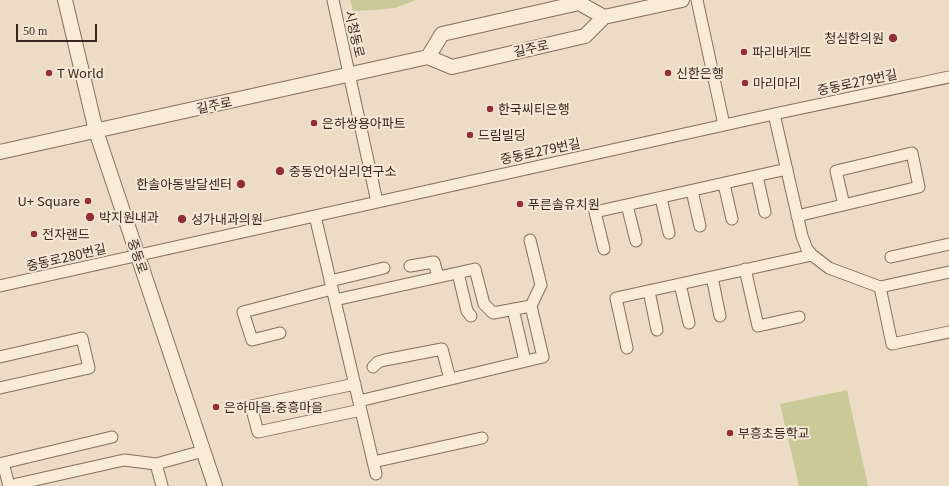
<!DOCTYPE html>
<html>
<head>
<meta charset="utf-8">
<style>
  body { margin:0 }
  #map { position:relative; width:949px; height:486px; overflow:hidden; background:#eddcc5; font-family:Georgia,serif }
  canvas { display:block }
  .scale { position:absolute; left:16px; top:24px; width:81px; height:18px; box-sizing:border-box; border:2px solid #37281f; border-top:0; padding-left:5px; font-size:12px; line-height:14px; white-space:nowrap; color:#37281f; -webkit-text-stroke:3px #f4e8d4; paint-order:stroke }
</style>
</head>
<body>
<div id="map">
<canvas width="949" height="486"></canvas>
<div class="scale">50 m</div>
</div>
<script>
const c = document.querySelector('canvas').getContext('2d');
c.lineJoin = 'round';
function fillPath(path, color) {
  c.fillStyle = color;
  c.fill(path, 'evenodd');
}
function strokePath(path, color, width, dash) {
  c.strokeStyle = color;
  c.lineWidth = width;
  c.lineCap = dash ? 'butt' : 'round';
  c.setLineDash(dash || []);
  c.stroke(path);
}
function drawText(font, color, halo, rows, align = 'center') {
  c.font = font + ' Georgia,"Noto Sans KR",serif';
  c.lineWidth = 4;
  c.setLineDash([]);
  c.textBaseline = 'middle';
  c.strokeStyle = halo;
  c.fillStyle = color;
  for (const [text, x, y, turn = 0] of rows) {
    c.save();
    c.translate(x, y);
    c.rotate((+turn || 0) * Math.PI / 180);
    c.textAlign = isNaN(turn) ? turn : align;
    if (halo) c.strokeText(text, 0, 0);
    c.fillText(text, 0, 0);
    c.restore();
  }
}
const green = new Path2D(`
  M350,0H416L395,8L373,10L353,11Z
  M847,390L868,486H799L780,404Z`);
const minor = new Path2D(`
  M333,0L377,202
  M697,0L724,125
  M774,114L802,236L807,249L812,255L829,268L880,287L949,272
  M757,176L765,212
  M724,184L732,219
  M692,191L700,226
  M661,198L669,233
  M627,205L636,241
  M315,216L376,474
  M797,216L919,187L912,153L836,171L844,205
  M604,249L595,212L787,169
  M891,257L949,244
  M410,266L434,262L438,277
  M745,269L758,326L799,317
  M458,273L467,311L471,316
  M712,277L720,316
  M330,281L384,268
  M680,284L689,323
  M0,286L774,114L949,77
  M880,287L892,344L949,332
  M649,291L657,330
  M335,300L475,269L484,304L493,313L531,306
  M513,309L525,361
  M280,333L252,340L243,312L332,289
  M627,348L616,298L812,255
  M0,357L82,338L89,368L0,388
  M373,367L378,362L385,360L442,349L450,379
  M355,384L251,406L258,432L361,410
  M359,401L543,357L531,306L541,285L530,240
  M373,462L482,438
  M156,464L162,486
  M8,486L124,460L156,464L203,451
  M9,486L3,463L112,437`);
const tertiary = new Path2D(`
  M65,0L96,131L215,486
  M428,57L442,34L579,3L604,17
  M0,152L428,57L452,67L585,36L604,17L682,0`);
const markers = [
  [893,38,5,"#932e3a"],
  [744,52,4,"#932e3a"],
  [49,73,4,"#932e3a"],
  [668,73,4,"#932e3a"],
  [745,83,4,"#932e3a"],
  [490,109,4,"#932e3a"],
  [314,123,4,"#932e3a"],
  [470,135,4,"#932e3a"],
  [280,171,5,"#932e3a"],
  [241,184,5,"#932e3a"],
  [88,201,4,"#932e3a"],
  [520,204,4,"#932e3a"],
  [90,217,5,"#932e3a"],
  [182,219,5,"#932e3a"],
  [34,234,4,"#932e3a"],
  [216,407,4,"#932e3a"],
  [730,433,4,"#932e3a"]
];
const streetNames = [
  ["시청동로",355,34,77],
  ["길주로",531,48,-13],
  ["중동로279번길",857,82,-12],
  ["길주로",214,105,-12],
  ["중동로279번길",540,151,-12],
  ["중동로",138,256,71],
  ["중동로280번길",66,257,-13]
];
const poiNames = [
  ["청심한의원",884,38,"right"],
  ["파리바게뜨",752,52],
  ["T World",57,73],
  ["신한은행",676,73],
  ["마리마리",753,83],
  ["한국씨티은행",498,109],
  ["은하쌍용아파트",322,123],
  ["드림빌딩",478,135],
  ["중동언어심리연구소",289,171],
  ["한솔아동발달센터",232,184,"right"],
  ["U+ Square",80,201,"right"],
  ["푸른솔유치원",528,204],
  ["박지원내과",99,217],
  ["성가내과의원",191,219],
  ["전자랜드",42,234],
  ["은하마을.중흥마을",224,407],
  ["부흥초등학교",738,433]
];
fillPath(green, '#caca99');
strokePath(minor, '#876e5c', 13);
strokePath(tertiary, '#876e5c', 16);
strokePath(minor, '#f8ebd8', 11);
strokePath(tertiary, '#f8ebd8', 14);
for (const [x, y, r, color] of markers) {
  const dot = new Path2D();
  dot.arc(x, y, r, 0, 2 * Math.PI);
  c.fillStyle = color;
  c.fill(dot);
  strokePath(dot, '#f4e8d4', 1.5);
}
drawText('13px', '#37281f', '#f4e8d4', streetNames);
drawText('13px', '#37281f', '#f4e8d4', poiNames, 'left');
</script>
</body>
</html>
